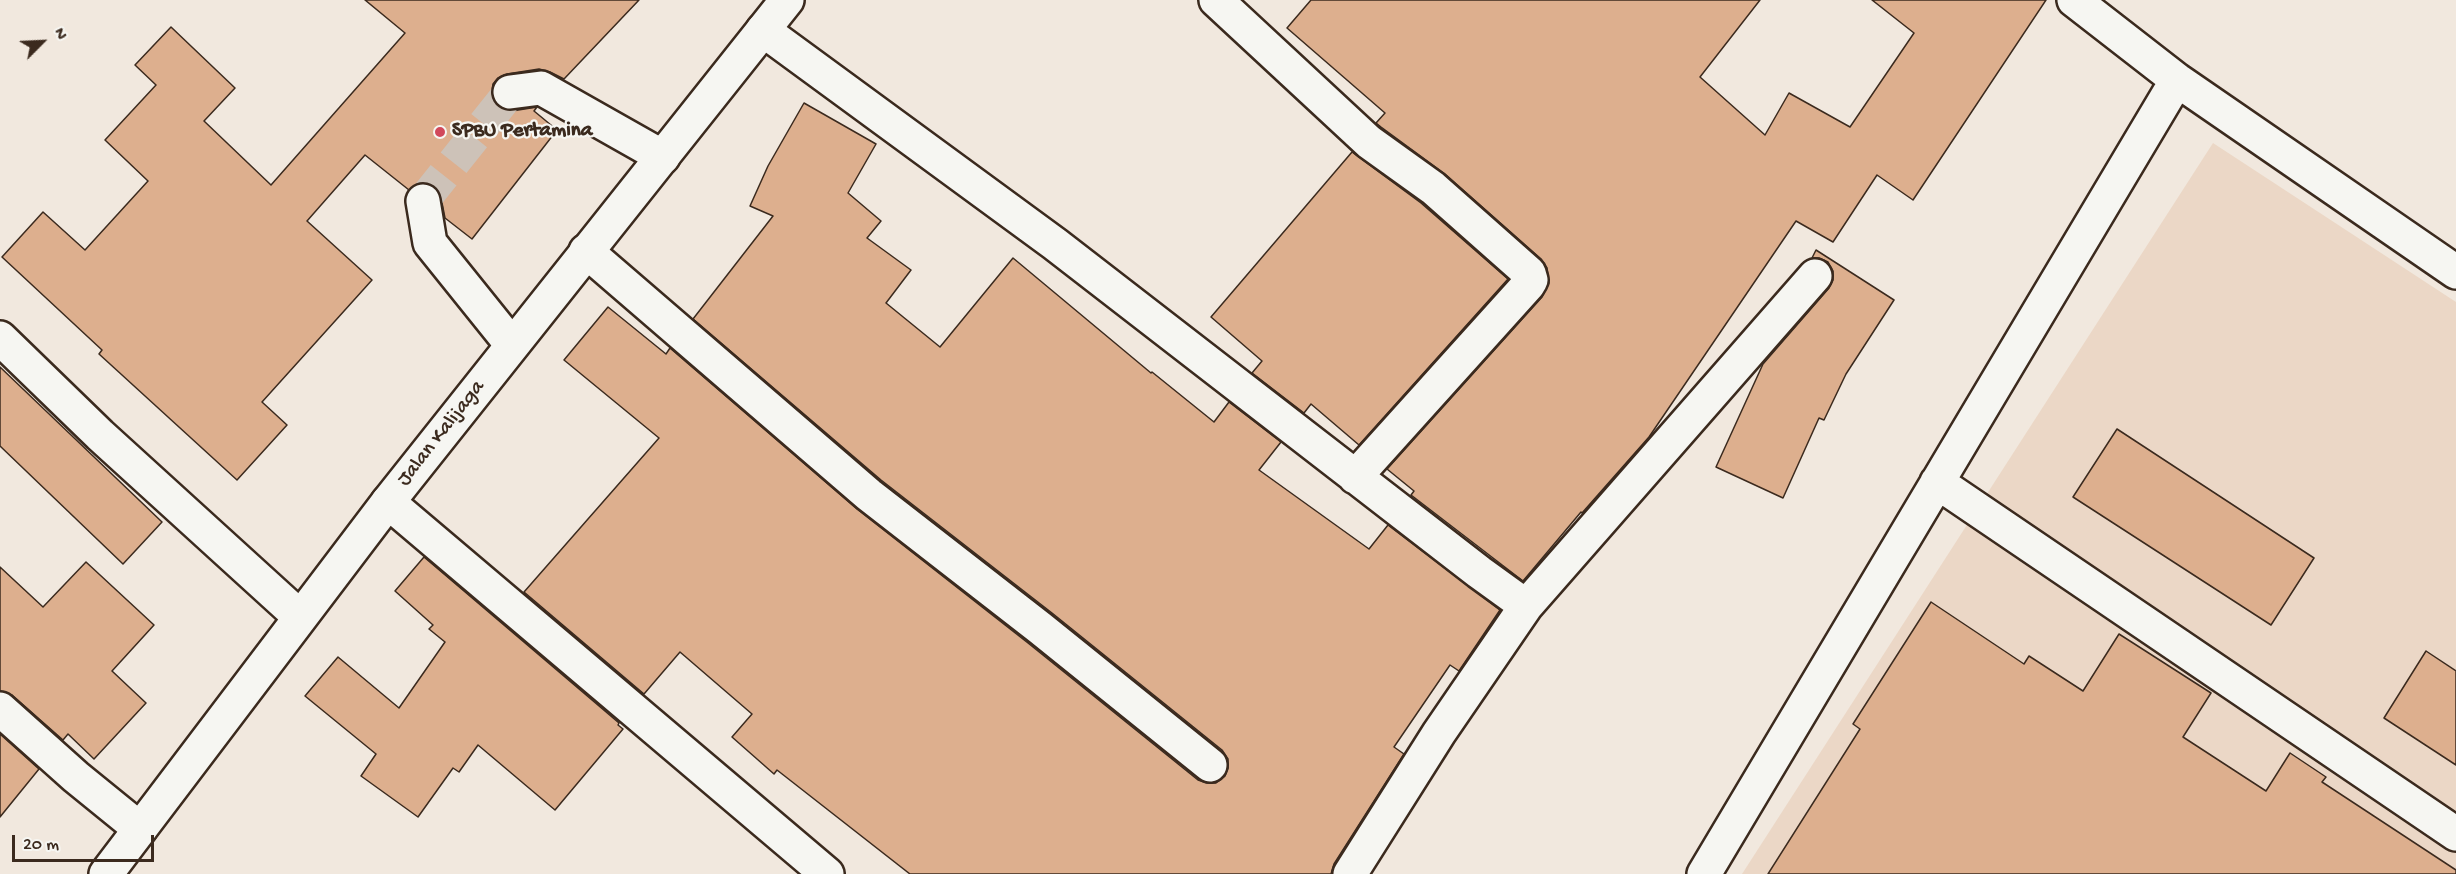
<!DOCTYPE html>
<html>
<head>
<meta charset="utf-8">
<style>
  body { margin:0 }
  #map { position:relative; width:2456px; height:874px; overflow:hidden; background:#f1e8de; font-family:"Gochi Hand",sans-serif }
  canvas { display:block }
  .north { position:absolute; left:12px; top:12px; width:60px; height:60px; -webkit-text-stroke:4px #f6f6f2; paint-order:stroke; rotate:66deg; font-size:16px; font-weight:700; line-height:24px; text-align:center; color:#3b2a1e }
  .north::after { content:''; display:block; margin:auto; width:21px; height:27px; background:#3b2a1e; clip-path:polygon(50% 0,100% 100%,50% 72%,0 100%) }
  .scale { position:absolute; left:12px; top:835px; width:142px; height:27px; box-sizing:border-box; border:3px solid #3b2a1e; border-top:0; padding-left:8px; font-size:18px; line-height:21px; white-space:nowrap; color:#3b2a1e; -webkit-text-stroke:4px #f6f6f2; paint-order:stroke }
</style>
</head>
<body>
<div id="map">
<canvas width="2456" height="874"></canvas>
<div class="north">N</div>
<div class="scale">20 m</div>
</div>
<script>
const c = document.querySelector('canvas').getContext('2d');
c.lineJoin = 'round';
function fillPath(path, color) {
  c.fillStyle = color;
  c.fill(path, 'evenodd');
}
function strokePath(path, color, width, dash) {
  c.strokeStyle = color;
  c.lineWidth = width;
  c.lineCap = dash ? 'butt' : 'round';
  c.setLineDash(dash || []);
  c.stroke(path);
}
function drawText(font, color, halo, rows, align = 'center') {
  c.font = font + ' "Gochi Hand",sans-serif';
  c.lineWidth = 4.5;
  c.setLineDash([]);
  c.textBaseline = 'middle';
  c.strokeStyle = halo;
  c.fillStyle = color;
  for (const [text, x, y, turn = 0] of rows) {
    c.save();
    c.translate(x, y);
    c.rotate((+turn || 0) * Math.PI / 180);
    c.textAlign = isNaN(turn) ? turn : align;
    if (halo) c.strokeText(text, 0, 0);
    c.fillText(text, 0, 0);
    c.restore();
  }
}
const built = new Path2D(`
  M2213,143L2456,302V874H1742Z`);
const building = new Path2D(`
  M365,0H639L564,79L550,72L539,69L507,74L498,78L493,84L492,95L495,103L502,109L512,111L537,107L534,111L557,130L472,239L445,218L441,198L437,189L430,184L421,182L409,190L365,155L307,221L372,280L262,402L287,425L237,480L99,354L102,350L2,257L43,212L85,250L148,181L105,140L156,85L135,65L171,27L235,88L204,121L271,185L405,33Z
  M1311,0H1760L1700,77L1765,135L1789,93L1850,127L1914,33L1872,0H2046L1913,200L1877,175L1833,242L1796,221L1649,437L1582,513L1581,512L1523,581L1411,495L1414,491L1387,469L1542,297L1549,283L1547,268L1541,259L1445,174L1381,127L1376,123L1385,113L1287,28Z
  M804,103L876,144L848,193L881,221L867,238L911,270L886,303L940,347L1013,258L1151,373L1152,372L1214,422L1229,402L1281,442L1259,470L1369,549L1388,525L1500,610L1459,671L1450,665L1394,747L1404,754L1334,864L1331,874H910L777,770L774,774L732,737L752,714L680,652L644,694L524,592L659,438L564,360L608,307L666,354L670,348L857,509L1028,643L1198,780L1207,783H1216L1225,776L1228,768V759L1222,750L1052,613L881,480L693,319L773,216L750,206L768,166Z
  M1352,152L1421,203L1508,279L1359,445L1311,404L1304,413L1252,373L1262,361L1211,317Z
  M1816,250L1894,300L1846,374L1824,420L1819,418L1783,498L1716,467L1763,364L1829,288L1833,280V271L1828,262L1819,258H1812Z
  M0,367L162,522L123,564L0,446Z
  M2117,429L2314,558L2271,625L2073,497Z
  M424,557L619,723L618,725L623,729L555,810L478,745L459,772L453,768L418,817L361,776L376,754L305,696L338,657L399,708L445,642L429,629L433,625L395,591Z
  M86,562L154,625L112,671L146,703L94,759L68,734L63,740L12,695L0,691V567L43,607Z
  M1931,602L2024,664L2029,656L2083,691L2119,634L2211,693L2183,737L2266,791L2290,753L2326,777L2322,782L2456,870V874H1768L1860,729L1853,724Z
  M2426,651L2456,671V765L2384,718Z
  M0,734L39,769L0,817Z`);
const minorTunnel = new Path2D(`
  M423,201L510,92`);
const minor = new Path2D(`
  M1216,0L1369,142L1433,188L1529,273L1531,280L1528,285L1355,477
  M2074,0L2177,80L2456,272
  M763,30L1055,244L1479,572L1526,606
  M510,92L541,88L663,157
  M423,201L430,243L512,345
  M586,251L869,495L1040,628L1210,765
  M0,338L100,435L300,617
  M1937,482L2456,834
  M388,502L827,874
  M0,709L76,777L140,829
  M1350,874L1439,733L1526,606L1815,276
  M1704,874L2177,80`);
const highway = new Path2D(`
  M106,874L388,502L787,0`);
const markers = [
  [440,132,6,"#d1495b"]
];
const poiNames = [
  ["SPBU Pertamina",452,132]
];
const streetNames = [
  ["Jalan Kalijaga",442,434,-52]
];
fillPath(built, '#ebd7c6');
fillPath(building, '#ddaf8e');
strokePath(building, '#3b2a1e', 1.5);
strokePath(minorTunnel, '#cdc2b8', 33, [33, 16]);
strokePath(minor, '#3b2a1e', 38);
strokePath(highway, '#3b2a1e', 38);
strokePath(minor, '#f6f6f2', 33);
strokePath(highway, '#f6f6f2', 33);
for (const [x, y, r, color] of markers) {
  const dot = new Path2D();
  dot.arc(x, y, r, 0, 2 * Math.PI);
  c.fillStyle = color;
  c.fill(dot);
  strokePath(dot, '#f6f6f2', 2);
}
drawText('bold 21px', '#3b2a1e', '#f6f6f2', poiNames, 'left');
drawText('21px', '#3b2a1e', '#f6f6f2', streetNames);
</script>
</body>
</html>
